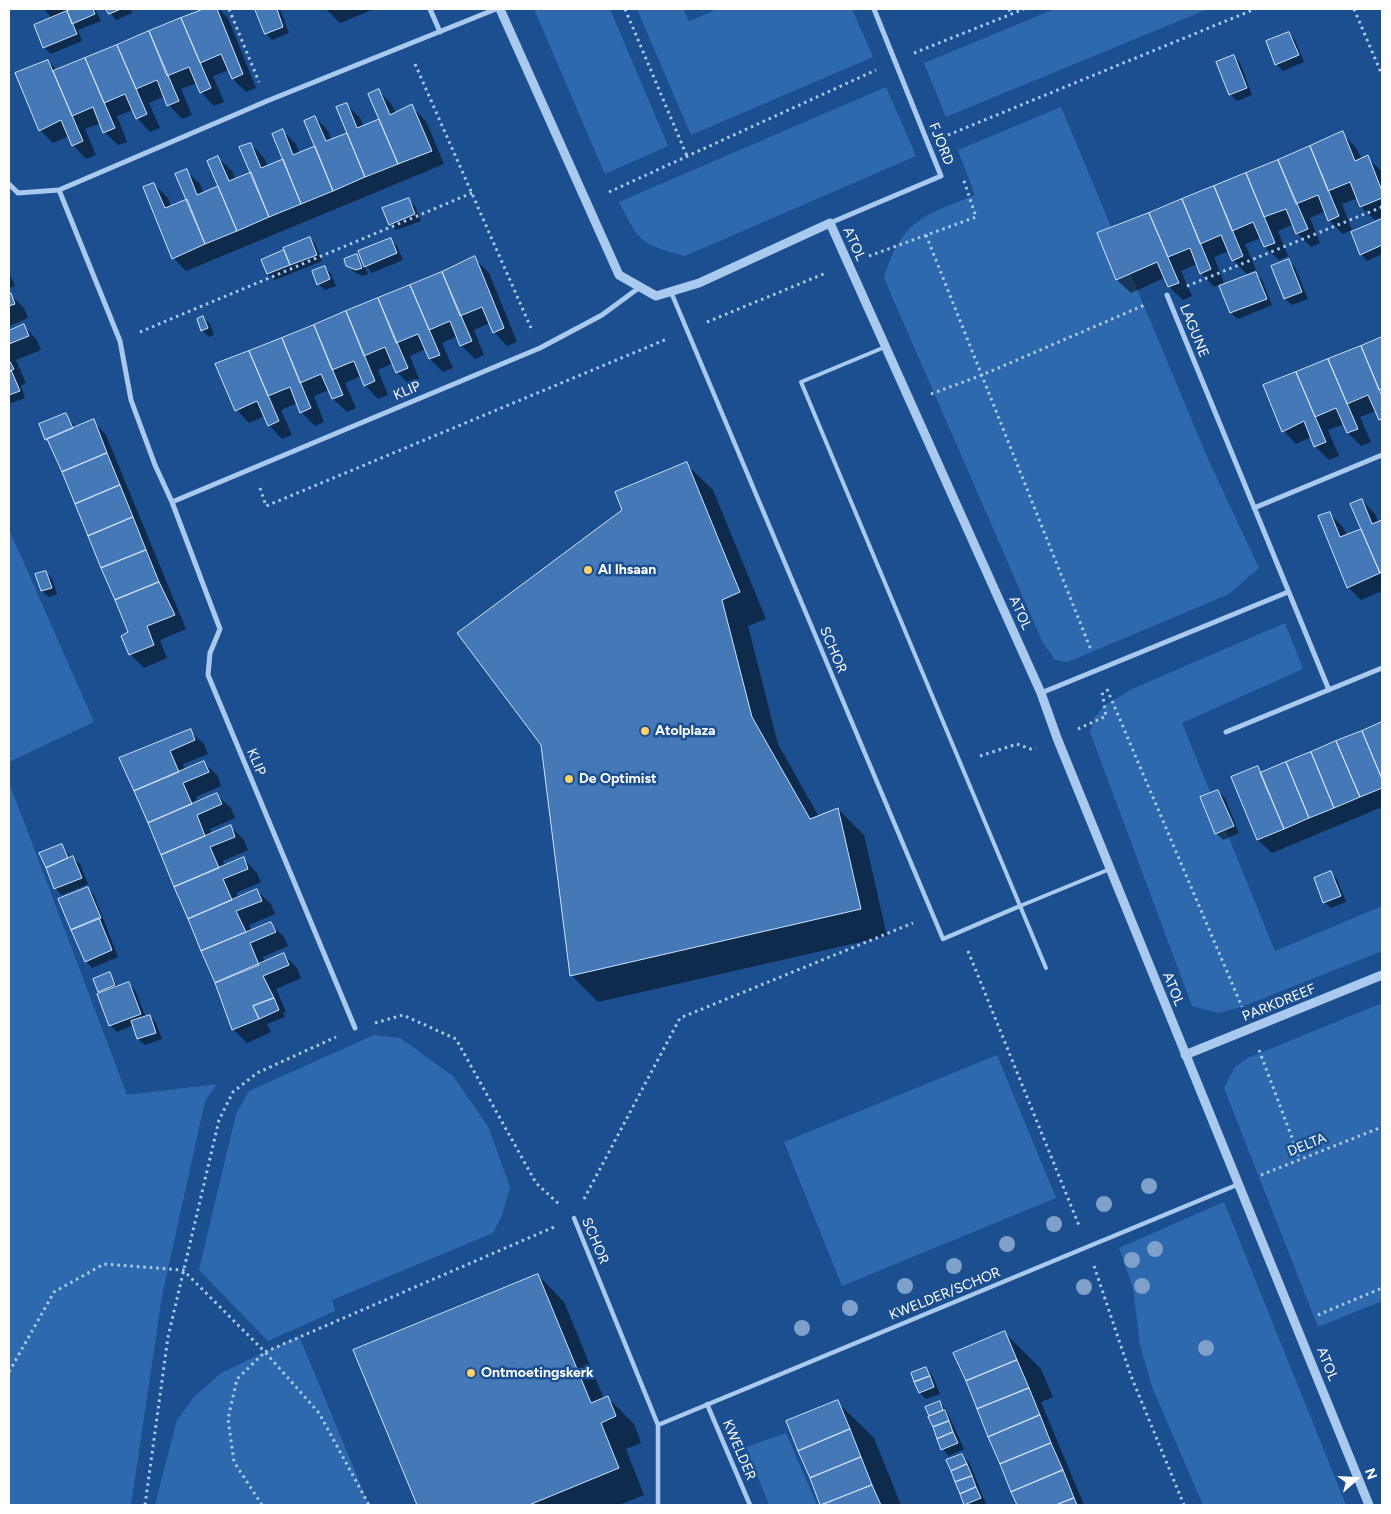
<!DOCTYPE html>
<html>
<head>
<meta charset="utf-8">
<style>
  body { margin:0 }
  #map { position:relative; width:1391px; height:1514px; overflow:hidden; background:#1b4f8f; font-family:Figtree,sans-serif }
  canvas { display:block }
  .frame { position:absolute; inset:0; border:10px solid #fff; pointer-events:none }
  .north { position:absolute; left:1331px; top:1454px; width:50px; height:50px; -webkit-text-stroke:4px #1b4f8f; paint-order:stroke; rotate:71deg; font-size:14px; font-weight:700; line-height:20px; text-align:center; color:#fff }
  .north::after { content:''; display:block; margin:auto; width:18px; height:22px; background:#fff; clip-path:polygon(50% 0,100% 100%,50% 72%,0 100%) }
</style>
</head>
<body>
<div id="map">
<canvas width="1391" height="1514"></canvas>
<div class="frame"></div>
<div class="north">N</div>
</div>
<script>
const c = document.querySelector('canvas').getContext('2d');
c.lineJoin = 'round';
function fillPath(path, color) {
  c.fillStyle = color;
  c.fill(path, 'evenodd');
}
function strokePath(path, color, width, dash) {
  c.strokeStyle = color;
  c.lineWidth = width;
  c.lineCap = dash ? 'butt' : 'round';
  c.setLineDash(dash || []);
  c.stroke(path);
}
function drawText(font, color, halo, rows, align = 'center') {
  c.font = font + ' Figtree,sans-serif';
  c.lineWidth = 5;
  c.setLineDash([]);
  c.textBaseline = 'middle';
  c.strokeStyle = halo;
  c.fillStyle = color;
  for (const [text, x, y, turn = 0] of rows) {
    c.save();
    c.translate(x, y);
    c.rotate((+turn || 0) * Math.PI / 180);
    c.textAlign = isNaN(turn) ? turn : align;
    if (halo) c.strokeText(text, 0, 0);
    c.fillText(text, 0, 0);
    c.restore();
  }
}
const green = new Path2D(`
  M534,9H610L668,146L605,174Z
  M637,9H683L689,21L718,9H852L873,57L691,135Z
  M1055,9H1208L946,117L924,63Z
  M886,87L916,156L685,256C640,244 640,243 619,202Z
  M1061,107L1208,459L1259,568L1229,594L1068,662L1055,660L1043,643L884,278C902,219 922,217 975,195L958,150Z
  M9,529L94,722L9,762Z
  M1285,623L1303,669L1182,723L1275,951L1382,906V951L1244,1006L1219,1013L1192,1006L1090,732L1095,717L1105,705L1132,689Z
  M9,782L127,1095L217,1084L205,1101L162,1296L131,1505H9Z
  M1382,1003V1301L1318,1327L1224,1088L1235,1067L1248,1058Z
  M374,1035L400,1038L453,1076L488,1126L510,1187L502,1215L493,1233L332,1300L335,1311L268,1341L199,1270L236,1114L249,1091Z
  M997,1055L1056,1198L842,1286L784,1142Z
  M1224,1202L1346,1505H1203L1152,1387L1140,1345L1133,1288L1119,1248Z
  M299,1336L369,1505H155L177,1420L194,1397L221,1373Z
  M786,1433L817,1505H769L746,1447Z`);
const shadow = new Path2D(`
  M44,9H68L69,11L75,9H95L101,21L78,30L82,41L51,54L44,48L35,25L52,19Z
  M108,9H131L132,13L116,20Z
  M205,9H219L228,18L256,88L246,92L233,79L229,70L213,76L224,102L214,106L201,92L197,83L181,89L192,115L182,119L169,105L165,96L149,103L160,128L150,132L137,118L133,110L117,116L127,142L118,145L104,132L101,123L85,129L96,155L86,159L73,145L69,136L53,143L39,129L48,61L58,71Z
  M256,9H280L289,33L272,40L266,33Z
  M326,9H374L340,23Z
  M1289,33L1295,40L1304,62L1283,71L1276,64Z
  M1234,56L1240,63L1252,95L1237,101L1230,94Z
  M379,91L392,105L396,113L412,107L426,121L444,164L186,271L173,257L154,184L168,198L171,207L188,200L186,171L200,184L204,193L219,187L218,158L232,171L236,180L252,173L251,144L264,158L268,167L284,160L283,131L296,144L300,154L316,147L315,117L328,131L332,140L348,134L346,104L360,118L364,127L380,120Z
  M1343,134L1356,148L1362,159L1367,157L1381,171L1382,217L1375,220L1361,207L1358,198L1342,204L1352,230L1343,234L1329,220L1326,211L1310,218L1320,243L1311,247L1297,233L1294,224L1278,231L1288,256L1279,260L1265,247L1261,238L1245,244L1256,270L1247,274L1233,260L1229,251L1214,257L1224,283L1214,287L1201,273L1197,264L1181,271L1192,296L1183,300L1169,287L1164,278L1131,293L1117,280L1098,234Z
  M408,199L415,206L421,221L396,230L390,224Z
  M1382,220V254L1367,261L1361,254L1352,233Z
  M310,238L316,245L322,261L275,280L268,274L262,260Z
  M390,239L397,246L403,260L372,273L365,265L368,274L363,276L354,272L348,265L357,256L364,262Z
  M475,259L489,273L517,342L507,346L494,332L490,323L474,330L484,355L475,359L461,345L458,336L442,343L453,368L443,372L430,359L426,349L410,356L420,382L411,386L397,372L393,363L378,370L388,395L378,399L365,385L361,376L345,383L356,408L347,412L333,399L329,390L314,396L324,422L315,426L301,412L297,403L281,410L292,435L282,439L269,425L265,416L249,423L236,409Z
  M1288,260L1295,267L1308,299L1292,305L1285,299L1272,266Z
  M325,267L331,274L336,286L325,290L318,284Z
  M9,273L15,286L9,288Z
  M1256,273L1262,280L1272,305L1238,319L1231,313L1221,287Z
  M10,294L24,308L28,318L9,326Z
  M203,317L210,324L214,335L209,337L202,330Z
  M24,326L37,340L41,350L16,360L26,383L21,386L25,398L9,404V332Z
  M1382,338V422L1376,411L1360,417L1371,442L1361,446L1348,433L1344,424L1328,430L1339,456L1329,460L1315,446L1312,437L1296,444L1283,430L1265,387Z
  M66,415L76,428L93,421L106,435L186,629L160,640L167,658L144,668L130,654L129,632L53,446L46,439Z
  M686,464L713,490L766,619L748,626L778,744L819,817L838,809L864,835L887,936L598,1002L571,975Z
  M1362,500L1375,514L1379,523L1382,521V591L1361,600L1347,586L1329,513L1343,527L1347,536L1362,529Z
  M46,572L52,579L57,594L49,597L42,591Z
  M1382,724V807L1272,853L1258,840L1233,778L1257,768L1263,773Z
  M190,731L204,744L208,754L183,764L185,770L204,763L218,776L221,786L196,797L198,802L217,795L231,808L235,818L210,829L212,835L231,827L244,840L248,850L223,861L225,867L244,859L257,873L261,882L236,893L239,899L257,891L271,904L275,914L249,925L252,931L270,923L284,937L288,946L263,957L265,963L284,955L297,968L301,978L276,989L286,1012L283,1013L285,1017L267,1024L271,1032L247,1043L233,1029L122,758Z
  M1218,791L1225,798L1239,833L1223,840L1216,833Z
  M62,845L71,858H73L80,864L88,884L62,895L55,888L41,854Z
  M1330,873L1337,879L1346,902L1331,908L1324,902Z
  M88,888L94,895L118,957L92,968L86,961Z
  M109,974L119,987L129,984L135,990L146,1018L150,1016L156,1023L162,1039L145,1045L138,1039L134,1025L117,1032L110,1025L99,991Z
  M538,1275L564,1302L604,1399L608,1398L634,1424L641,1443L626,1449L644,1495L619,1505H418L355,1351Z
  M1005,1333L1041,1369L1053,1397L1041,1402L1084,1505H1018L967,1381Z
  M926,1368L932,1375L940,1394L926,1399L920,1393Z
  M837,1402L874,1438L901,1505H822L788,1422Z
  M940,1402L946,1409L964,1449L949,1456L943,1449L926,1407Z
  M962,1455L969,1462L986,1504H965Z`);
const building = new Path2D(`
  M72,9H93L95,14L72,24L67,11Z
  M106,9H121L109,14Z
  M204,9H217L243,74L232,79L221,54L200,63L181,18Z
  M255,9H277L283,27L265,34Z
  M67,11L77,34L43,48L34,25Z
  M181,18L211,88L200,93L189,67L167,76L149,31Z
  M149,31L179,101L167,106L157,80L136,89L117,45Z
  M1289,32L1299,55L1275,65L1266,41Z
  M117,45L147,114L136,119L125,94L104,103L85,58Z
  M1234,55L1247,88L1229,95L1216,62Z
  M85,58L115,128L103,133L93,107L72,116L53,71Z
  M48,60L83,141L72,146L61,120L39,131L15,73Z
  M379,89L390,115L412,104L432,151L398,164L368,94Z
  M347,103L357,128L379,119L398,164L365,177L336,107Z
  M315,116L326,141L347,133L365,177L333,191L304,121Z
  M283,129L293,155L315,146L333,191L301,204L272,134Z
  M1343,131L1355,161L1368,155L1382,191V198L1360,207L1350,182L1328,191L1310,146Z
  M251,143L261,168L283,159L301,204L269,217L239,147Z
  M1310,146L1339,216L1328,221L1318,195L1296,204L1278,160Z
  M218,156L229,181L251,172L269,217L237,231L207,161Z
  M1278,160L1308,229L1296,234L1286,209L1264,217L1246,173Z
  M187,169L197,195L218,186L237,231L205,244L175,174Z
  M1246,173L1275,243L1264,247L1253,222L1232,231L1214,186Z
  M154,183L165,208L187,199L205,244L172,259L143,187Z
  M1214,186L1243,256L1232,261L1221,235L1200,244L1182,199Z
  M409,198L415,214L389,225L382,208Z
  M1182,199L1211,269L1200,274L1190,248L1168,257L1149,213Z
  M1149,213L1179,283L1168,287L1157,262L1116,280L1097,233Z
  M1382,219V245L1360,255L1351,232Z
  M310,237L317,255L290,265L283,248Z
  M391,238L397,253L364,267L358,251Z
  M284,250L290,265L267,274L261,260Z
  M357,254L362,268L356,270L346,266L344,259Z
  M475,256L504,328L493,333L482,307L460,316L442,272Z
  M1289,259L1302,292L1284,299L1271,266Z
  M325,266L330,279L317,285L312,271Z
  M442,272L472,341L460,346L450,321L429,330L410,285Z
  M1256,272L1267,299L1230,313L1219,286Z
  M410,285L440,355L429,359L418,334L396,343L378,298Z
  M9,293H11L15,304L9,306Z
  M378,298L408,368L396,373L385,347L364,356L346,311Z
  M346,311L375,381L364,386L354,361L332,370L314,325Z
  M203,316L208,328L201,331L197,319Z
  M24,324L29,336L9,344V331Z
  M314,325L343,395L332,399L321,374L300,383L282,338Z
  M1382,337V389L1379,390L1361,346Z
  M282,338L311,408L300,413L290,387L268,396L249,351Z
  M1361,346L1382,396V419L1379,420L1368,395L1347,404L1328,359Z
  M249,351L279,421L268,426L257,401L235,411L215,364Z
  M1328,359L1358,429L1347,433L1336,408L1315,417L1296,372Z
  M9,360L14,369L9,372Z
  M11,370L20,391L9,395V372Z
  M1296,372L1326,442L1314,447L1304,421L1282,432L1263,385Z
  M66,413L73,428L45,440L39,424Z
  M94,419L107,453L62,472L47,439Z
  M107,453L120,485L75,504L62,472Z
  M687,462L740,592L722,600L752,717L810,819L838,808L861,909L570,976L541,745L457,633L622,510L615,492Z
  M120,485L133,517L88,536L75,504Z
  M1362,499L1372,524L1382,520V572L1380,573L1350,504Z
  M1330,512L1340,537L1361,529L1380,573L1347,588L1318,516Z
  M133,517L146,550L101,568L88,536Z
  M146,550L159,582L115,600L101,568Z
  M46,571L52,588L41,591L35,574Z
  M159,582L175,615L147,626L154,645L129,655L121,636L128,632L115,600Z
  M1382,722V779L1362,731Z
  M191,729L195,740L170,751L179,772L134,791L119,758Z
  M1362,731L1382,779V788L1360,797L1336,741Z
  M1336,741L1360,797L1334,808L1311,752Z
  M1311,752L1334,808L1309,818L1286,762Z
  M204,761L209,772L183,783L192,804L148,823L134,791Z
  M1286,762L1309,818L1284,829L1260,773Z
  M1258,766L1284,829L1257,840L1231,777Z
  M1218,790L1234,826L1215,834L1200,797Z
  M217,793L222,804L197,815L205,836L161,855L148,823Z
  M231,825L235,837L210,847L219,868L174,887L161,855Z
  M62,844L68,858L46,868L39,853Z
  M73,856L82,878L54,889L46,868Z
  M244,857L248,869L223,879L232,900L188,919L174,887Z
  M1331,871L1341,896L1323,903L1314,878Z
  M88,887L101,918L71,930L58,899Z
  M257,889L262,901L236,911L246,932L201,951L188,919Z
  M99,918L112,950L85,962L71,930Z
  M271,922L276,932L250,943L259,965L215,983L201,951Z
  M284,953L289,965L263,976L274,998L253,1006L259,1019L232,1030L215,983Z
  M110,972L115,985L98,992L93,979Z
  M129,982L141,1014L109,1026L97,994Z
  M274,998L279,1010L259,1019L253,1006Z
  M150,1015L156,1033L137,1039L131,1021Z
  M538,1274L591,1403L608,1396L616,1416L601,1423L619,1468L529,1505H417L353,1350Z
  M1005,1331L1017,1360L966,1381L953,1353Z
  M1017,1360L1029,1388L977,1409L966,1381Z
  M926,1367L930,1376L914,1382L911,1373Z
  M930,1376L934,1387L919,1393L914,1382Z
  M1029,1388L1040,1415L988,1437L977,1409Z
  M838,1400L850,1429L798,1451L786,1421Z
  M940,1401L943,1410L929,1416L925,1407Z
  M945,1410L949,1421L933,1427L928,1417Z
  M1040,1415L1051,1443L1000,1464L988,1437Z
  M949,1421L953,1432L937,1439L933,1427Z
  M850,1429L861,1457L810,1478L798,1451Z
  M953,1432L958,1443L941,1450L937,1439Z
  M1051,1443L1063,1470L1011,1492L1000,1464Z
  M962,1454L967,1464L951,1471L946,1460Z
  M861,1457L872,1485L820,1505L810,1478Z
  M967,1464L972,1476L955,1482L951,1471Z
  M1063,1470L1074,1498L1056,1505H1017L1011,1492Z
  M972,1476L976,1487L960,1494L955,1482Z
  M872,1485L881,1505H822Z
  M976,1487L981,1498L964,1505L960,1494Z
  M1074,1498L1077,1505H1056Z`);
const path = new Path2D(`
  M229,9L259,82
  M625,9L687,156
  M1009,9L1011,14
  M1354,9L1382,75
  M914,53L1024,9
  M415,64L531,328
  M948,135L1255,9
  M609,192L876,70
  M926,235L1091,650
  M869,256L976,217L963,178
  M1187,286L1382,207
  M707,322L826,273
  M140,332L472,193
  M931,394L982,375L1147,304
  M260,488L266,506L667,339
  M1107,689L1242,1007
  M1078,729L1106,716L1102,691
  M980,756L1017,744L1031,749L1036,748
  M968,951L1080,1228
  M375,1023L403,1015L456,1039L536,1183L560,1205
  M1259,1050L1300,1159
  M1261,1175L1382,1127
  M584,1199L680,1018L913,923
  M1094,1266L1131,1376L1184,1505
  M1318,1315L1382,1288
  M9,1372L54,1292L104,1264L183,1270L265,1352L554,1227
  M145,1505L168,1337L219,1120L233,1092L257,1073L336,1037
  M262,1505L234,1462L228,1419L237,1379L265,1352L319,1413L369,1505`);
const service = new Path2D(`
  M885,347L801,382L1046,968
  M1020,906L1110,869`);
const pedestrian = new Path2D(`
  M671,292L943,939L1020,906
  M574,1218L658,1425V1505
  M707,1404L750,1505
  M658,1425L1239,1184`);
const minor = new Path2D(`
  M430,9L440,32
  M9,184L18,193L59,190L267,101L496,9
  M59,190L120,341L131,400L155,465L172,502L540,348L602,315L640,287
  M830,223L941,176L874,9
  M1167,295L1329,690
  M172,502L220,629L210,653L208,675L355,1028
  M1254,508L1382,455
  M1041,693L1288,592
  M1226,732L1382,668`);
const tertiary = new Path2D(`
  M500,9L619,275L656,296L699,283L830,223L1041,693L1057,738L1369,1505
  M1185,1055L1382,975`);
const trees = [
  [1149,1186],
  [1104,1204],
  [1054,1224],
  [1007,1244],
  [1155,1249],
  [1132,1260],
  [954,1266],
  [905,1286],
  [1142,1286],
  [1084,1287],
  [850,1308],
  [802,1328],
  [1206,1348]
];
const markers = [
  [588,570,5,"#ffd166"],
  [645,731,5,"#ffd166"],
  [569,779,5,"#ffd166"],
  [471,1373,5,"#ffd166"]
];
const streetNames = [
  ["FJORD",941,144,68],
  ["ATOL",854,244,66],
  ["LAGUNE",1194,331,68],
  ["KLIP",407,391,-23],
  ["ATOL",1020,613,66],
  ["SCHOR",833,650,67],
  ["KLIP",256,762,67],
  ["ATOL",1173,989,68],
  ["PARKDREEF",1279,1003,-22],
  ["DELTA",1307,1145,-22],
  ["SCHOR",595,1241,67],
  ["KWELDER/SCHOR",945,1294,-22],
  ["ATOL",1327,1364,68],
  ["KWELDER",739,1450,67]
];
const poiNames = [
  ["Al Ihsaan",598,570],
  ["Atolplaza",655,731],
  ["De Optimist",579,779],
  ["Ontmoetingskerk",481,1373]
];
fillPath(green, '#2e69ad');
fillPath(shadow, '#0007');
fillPath(building, '#4478b7');
strokePath(building, '#cfe3fa', 1);
strokePath(path, '#a9c9ee', 3, [2.5, 4]);
strokePath(service, '#a9c9ee', 4);
strokePath(pedestrian, '#a9c9ee', 4.5);
strokePath(minor, '#a9c9ee', 5);
strokePath(tertiary, '#a9c9ee', 9);
c.fillStyle = '#7ea0ca';
for (const [x, y] of trees) {
  c.beginPath();
  c.arc(x, y, 8, 0, 2 * Math.PI);
  c.fill();
}
for (const [x, y, r, color] of markers) {
  const dot = new Path2D();
  dot.arc(x, y, r, 0, 2 * Math.PI);
  c.fillStyle = color;
  c.fill(dot);
  strokePath(dot, '#1b4f8f', 2);
}
drawText('14px', '#fff', '#1b4f8f', streetNames);
drawText('bold 14px', '#fff', '#1b4f8f', poiNames, 'left');
</script>
</body>
</html>
